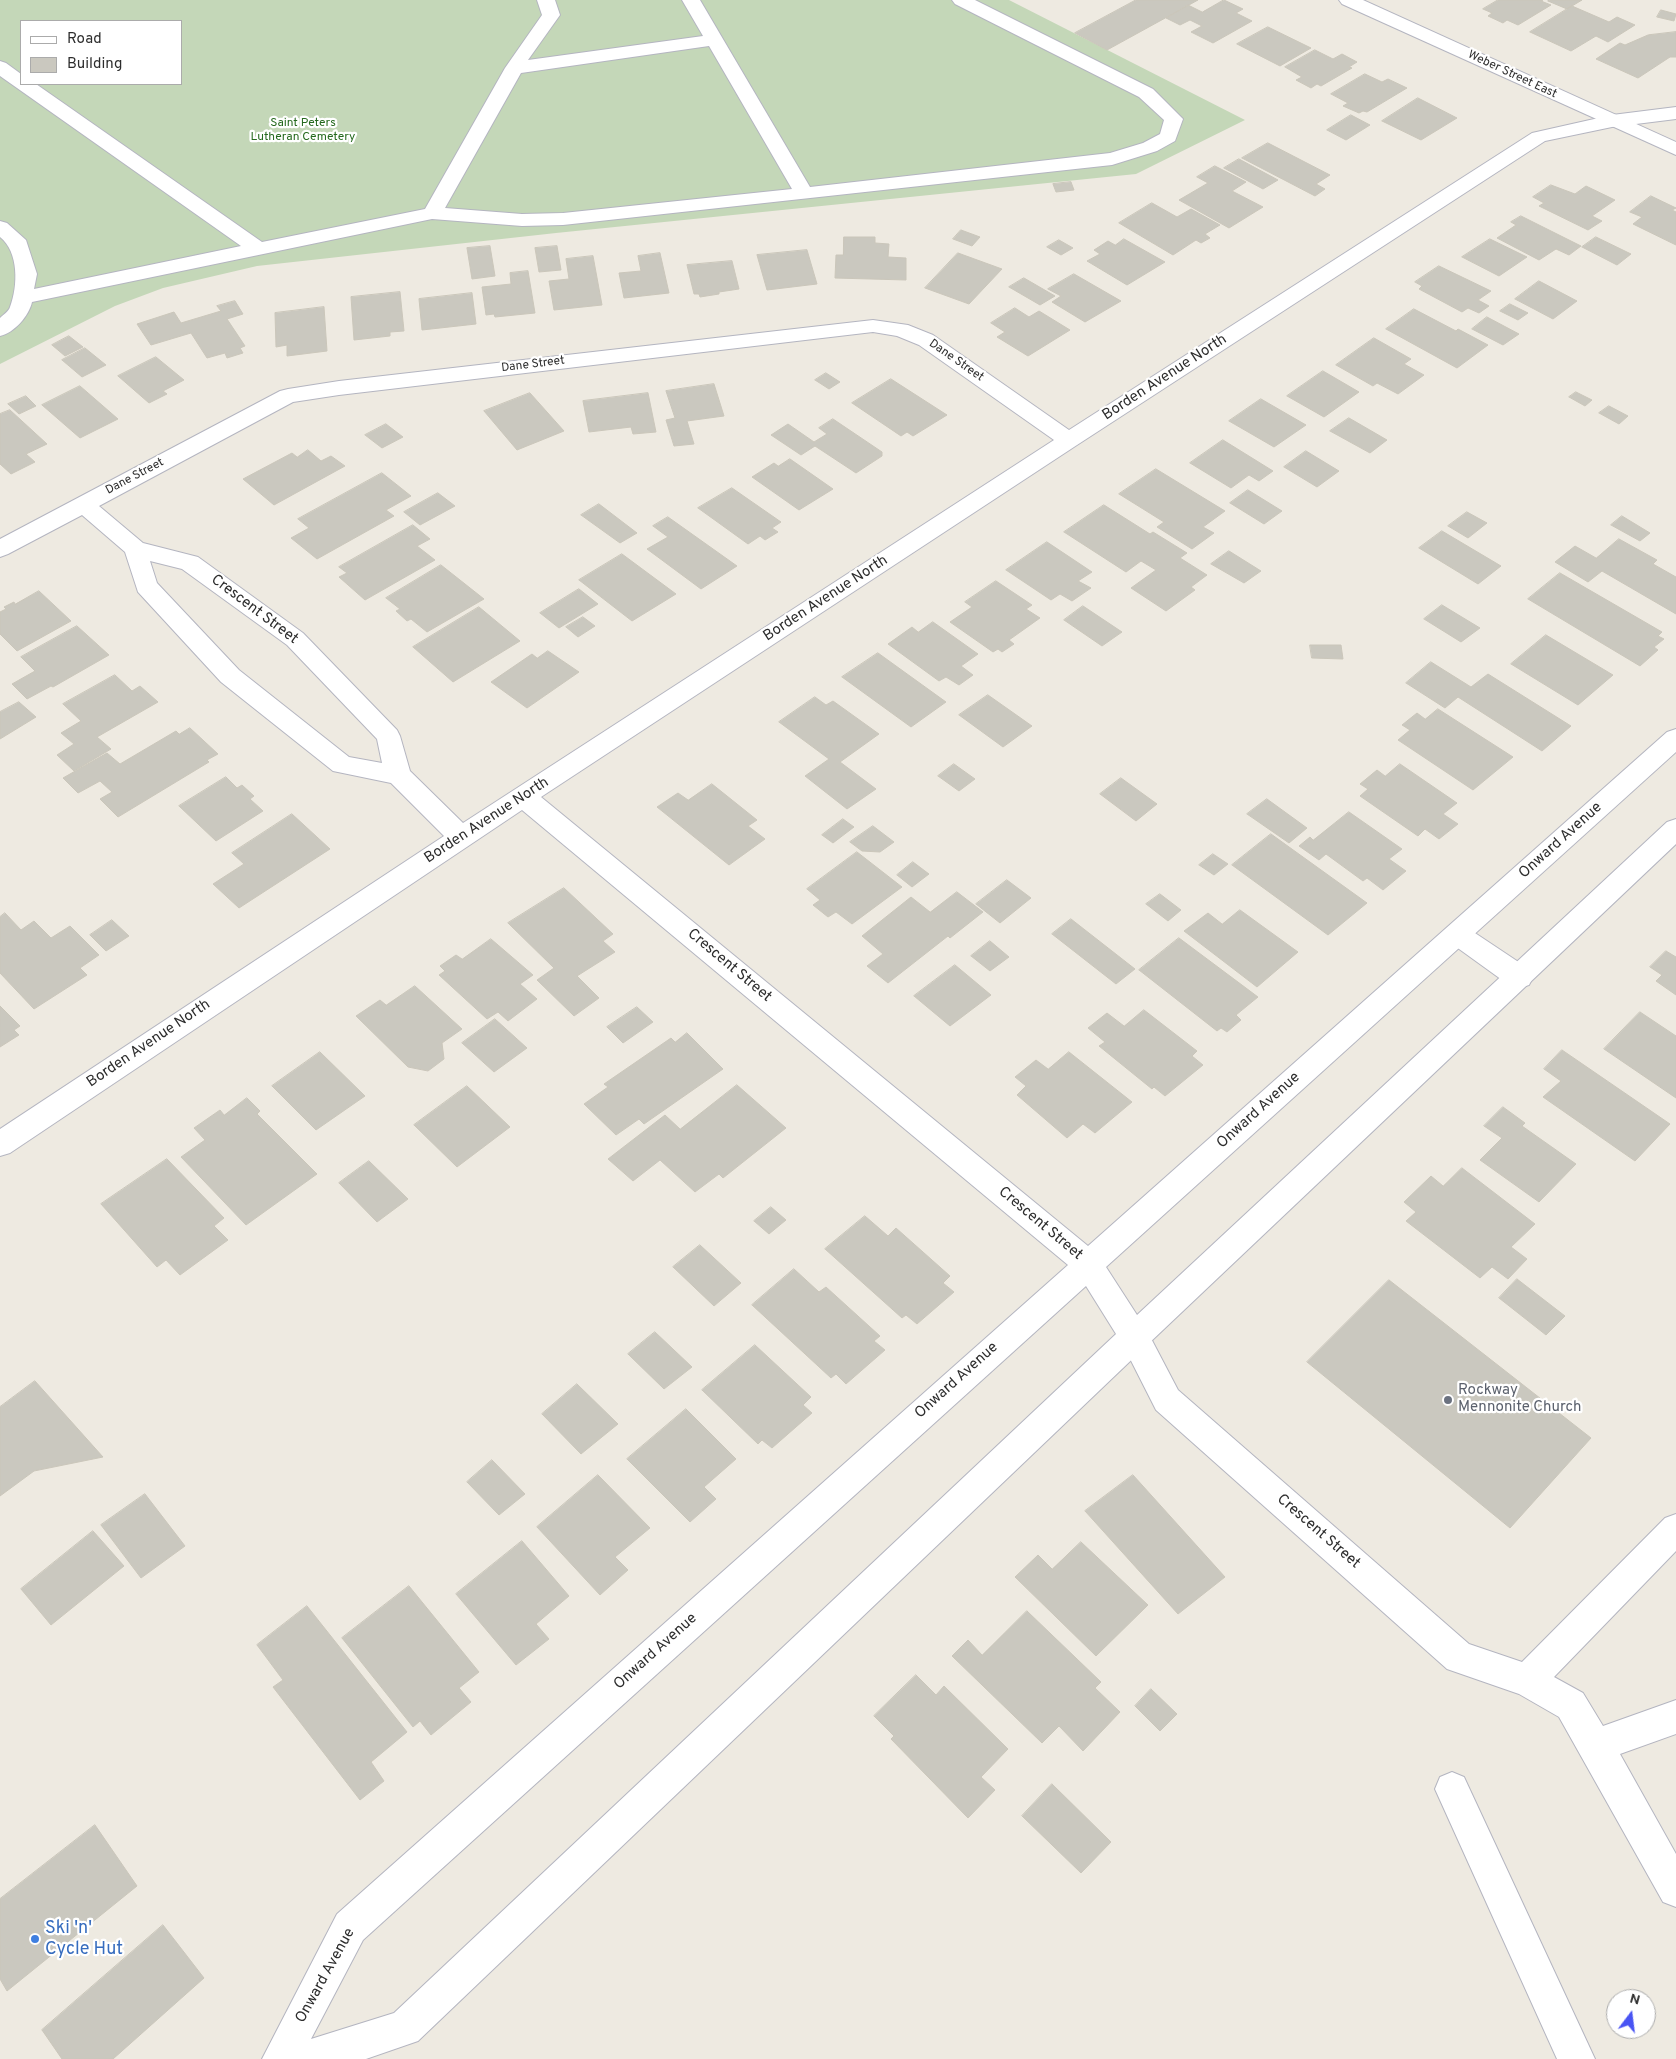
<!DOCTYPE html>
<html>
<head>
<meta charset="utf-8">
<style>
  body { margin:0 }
  #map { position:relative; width:1676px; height:2059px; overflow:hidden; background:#eeeae1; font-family:Overpass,sans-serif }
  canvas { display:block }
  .legend { position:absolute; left:20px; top:20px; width:162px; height:65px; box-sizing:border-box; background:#fff; border:1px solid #ababab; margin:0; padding:6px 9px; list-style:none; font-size:15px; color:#2d2d2d }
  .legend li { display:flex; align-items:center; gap:10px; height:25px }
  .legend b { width:25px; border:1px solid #ababab }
  .north { position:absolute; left:1606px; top:1989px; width:50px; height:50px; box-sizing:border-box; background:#fff; border:1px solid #ababab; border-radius:50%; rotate:15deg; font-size:14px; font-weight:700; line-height:20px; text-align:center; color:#2d2d2d }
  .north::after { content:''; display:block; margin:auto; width:18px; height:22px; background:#4954f3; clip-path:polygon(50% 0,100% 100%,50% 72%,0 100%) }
</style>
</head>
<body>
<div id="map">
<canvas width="1676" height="2059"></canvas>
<ul class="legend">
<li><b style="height:6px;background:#fff"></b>Road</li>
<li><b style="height:14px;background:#cac8bf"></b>Building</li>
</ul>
<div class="north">N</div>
</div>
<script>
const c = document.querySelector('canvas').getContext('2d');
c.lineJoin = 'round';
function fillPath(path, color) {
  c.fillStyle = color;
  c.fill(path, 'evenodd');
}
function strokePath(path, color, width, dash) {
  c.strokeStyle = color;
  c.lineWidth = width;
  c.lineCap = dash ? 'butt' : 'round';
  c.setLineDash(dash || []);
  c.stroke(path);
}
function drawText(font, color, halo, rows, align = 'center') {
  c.font = font + ' Overpass,sans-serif';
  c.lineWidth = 4.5;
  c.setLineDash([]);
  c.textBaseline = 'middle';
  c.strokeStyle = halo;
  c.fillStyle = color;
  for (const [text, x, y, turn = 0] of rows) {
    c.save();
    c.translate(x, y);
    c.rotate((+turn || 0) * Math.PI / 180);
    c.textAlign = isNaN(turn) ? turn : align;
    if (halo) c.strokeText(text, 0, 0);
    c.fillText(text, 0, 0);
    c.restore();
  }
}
const cemetery = new Path2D(`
  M0,0H1009L1245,120L1136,174L556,233L257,266L163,288L115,306L0,364ZM21,21H181V84H21Z`);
const building = new Path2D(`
  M1136,0H1198L1107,50L1075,33Z
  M1224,0L1243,9L1236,13L1252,21L1213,43L1191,32L1202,26L1190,20L1180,25L1166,18L1188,5L1202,12Z
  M1498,0H1543L1541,1L1551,5L1518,25L1507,20L1503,23L1488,16L1492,13L1483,9Z
  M1550,0H1582L1567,9L1548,1Z
  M1572,6L1609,22L1617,17L1635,25L1608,42L1596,36L1571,51L1530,32Z
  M1661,10L1676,14L1674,21L1657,17Z
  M1268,27L1311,48L1280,66L1237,44Z
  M1676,32V57H1670L1638,78L1596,59L1620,43L1625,45L1648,35Z
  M1315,50L1333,59L1342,54L1357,62L1349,67L1352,68L1321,86L1317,84L1311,88L1296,80L1302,77L1285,67Z
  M1365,74L1382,82L1388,79L1407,88L1367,112L1363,111L1359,113L1343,106L1348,103L1331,94Z
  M1418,98L1457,118L1421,140L1382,121Z
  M1351,115L1370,125L1346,140L1327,130Z
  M1268,143L1330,175L1316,184L1325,189L1315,196L1242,158Z
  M1239,159L1278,180L1263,189L1224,168Z
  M1215,166L1246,182L1232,191L1263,207L1229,228L1179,200L1208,183L1197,177Z
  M1071,182L1074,190L1056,192L1053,184Z
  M1551,185L1575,194L1586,186L1615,200L1592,216L1602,221L1588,230L1539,206L1544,203L1533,197Z
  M1651,196L1676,208L1672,210L1676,212V245L1633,224L1642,217L1630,212Z
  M1152,203L1177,217L1191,209L1220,225L1205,234L1210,238L1201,243L1196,240L1173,255L1119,223Z
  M1521,216L1581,246L1569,255L1556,249L1539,260L1497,238L1516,225L1511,222Z
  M961,230L980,237L972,246L953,239Z
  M844,237H875V243L889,244L888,257L906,258V280L835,278L836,255H843Z
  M1596,237L1631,254L1617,265L1582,247Z
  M1124,239L1165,262L1127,285L1087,261L1100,254L1094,250L1108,241L1115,245Z
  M1490,239L1527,257L1499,276L1462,257Z
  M1059,240L1073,248L1061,255L1047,247Z
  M490,246L495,276L472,279L467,248Z
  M557,246L561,270L539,272L535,248Z
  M807,250L817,284L767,290L757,255Z
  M660,253L669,293L624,298L619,273L641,271L638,256Z
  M958,253L1002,269L969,304L925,288Z
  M593,256L602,305L554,310L549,281L569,279L566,259Z
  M732,261L739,289L719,292V294L700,297L699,294H694L687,265Z
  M1439,266L1491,291L1478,300L1489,306L1479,313L1468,308L1462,312L1419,289L1422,286L1415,282Z
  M528,271L535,313L495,317L494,314L486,315L482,287L511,284L510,273Z
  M1074,274L1121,301L1085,322L1052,302L1061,296L1048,289Z
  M1024,278L1055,296L1040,305L1009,287Z
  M1539,281L1577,301L1553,319L1515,299Z
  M400,292L404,331L390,332V336L354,340L351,297Z
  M472,293L476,324L422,330L419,299Z
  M235,301L243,314L227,319L245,346L240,348L243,353L227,358L225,353L207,358L191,333L151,345L137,324L174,312L181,323L221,311L217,306Z
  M1510,304L1528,313L1518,320L1500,311Z
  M324,307L327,351L287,356V345L276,347L275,313Z
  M1015,308L1029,317L1039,311L1070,330L1028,356L997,337L1005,332L991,323Z
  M1414,309L1456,331L1458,329L1488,345L1457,368L1386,329Z
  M1487,317L1519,334L1503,345L1472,329Z
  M69,336L83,347L65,356L52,345Z
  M1374,338L1411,359L1404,364L1424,375L1398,394L1377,383L1373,386L1336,365Z
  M85,348L106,365L82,377L62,360Z
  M156,357L184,380L163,391L167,394L149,403L118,376Z
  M1323,371L1359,392L1324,417L1287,396Z
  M826,373L840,382L829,389L815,380Z
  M891,379L947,415L913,436L907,432L901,436L852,403Z
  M714,384L724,416L687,421L694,444L674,446L666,420L675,418L666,391Z
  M80,386L118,419L80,438L42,405Z
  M1576,392L1592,400L1585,406L1569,397Z
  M530,393L564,431L517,450L484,411Z
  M648,393L656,432L633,434L631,427L589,432L583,401Z
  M26,396L36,406L19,414L8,404Z
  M1261,399L1306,425L1274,447L1229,421Z
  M1609,406L1628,416L1619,424L1599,413Z
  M10,410L47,444L26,454L35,462L11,474L0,464V414Z
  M1349,418L1387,440L1370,453L1330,431Z
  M833,419L882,452V456L856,473L815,446L801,455L771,435L788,424L814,442L827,434L819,428Z
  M386,424L403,437L382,448L365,435Z
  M1223,440L1273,471L1259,481L1249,475L1231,488L1190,463Z
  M308,450L321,461L331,456L345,466L274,505L243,479L292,453L297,457Z
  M1306,451L1339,471L1317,487L1284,467Z
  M790,459L833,489L799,510L752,477L774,463L778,466Z
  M1156,469L1225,511L1203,527L1214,533L1192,549L1157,527L1164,522L1119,494Z
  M382,473L411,496L386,510L394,516L317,559L291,538L309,528L298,519Z
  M732,488L781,522L772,528L778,532L765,540L760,536L748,544L698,508Z
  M1248,490L1282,511L1264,524L1230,503Z
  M438,493L455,506L420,525L404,512Z
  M599,504L637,533L620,543L581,515Z
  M1104,505L1150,534L1153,532L1187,553L1180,558L1207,575L1191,587L1195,590L1166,611L1131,588L1156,570L1141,561L1126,572L1064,532Z
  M1467,512L1487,523L1468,538L1448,526Z
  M1622,516L1650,533L1640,541L1611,525Z
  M668,517L737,566L701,589L647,549L668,537L653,526Z
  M413,525L430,539L417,546L435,560L365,600L339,577L347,573L339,567Z
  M1442,531L1501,566L1478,584L1419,548Z
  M1619,539L1657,560L1653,564L1676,577V614L1602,571L1588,582L1555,562L1575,546L1596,558Z
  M1047,542L1092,572L1078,581L1091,588L1072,601L1060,594L1051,600L1006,570Z
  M1229,551L1261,571L1244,583L1211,564Z
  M622,554L676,594L632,621L579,580Z
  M441,565L484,599L427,632L411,619L407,621L396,611L400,609L386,598Z
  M1560,573L1662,632L1658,636L1664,639L1654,647L1658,650L1640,666L1528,599Z
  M996,581L1032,605L1026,609L1040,618L1009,640L1014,644L1002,652L998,649L993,652L950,622L972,607L965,602Z
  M579,589L598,604L559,628L540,613Z
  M39,591L71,621L17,651L0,634V612L6,609L4,607L14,602L15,604Z
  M1442,605L1480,628L1461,642L1424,619Z
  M1083,606L1122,632L1102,646L1064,620Z
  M479,607L520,641L453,682L413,647Z
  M583,617L595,626L578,637L566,627Z
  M933,622L978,654L961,666L973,675L959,685L946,677L939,681L888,644L912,627L918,632Z
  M77,626L109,655L53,687L51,686L27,699L12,684L35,671L21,657Z
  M1546,635L1613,675L1578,705L1511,664Z
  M1310,645H1341L1343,659L1312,658Z
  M548,651L579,672L527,708L491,682L532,654L537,658Z
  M878,653L946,702L911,727L842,677Z
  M1431,662L1471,687L1488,674L1571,726L1542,751L1458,697L1445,708L1406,683Z
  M115,675L132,691L140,686L158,702L97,737L111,749L74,771L57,755L74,744L61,733L81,721L63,704Z
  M988,695L1032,726L1003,747L959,715Z
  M815,697L826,705L833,701L879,734L840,762L876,789L847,809L805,776L829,759L779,722Z
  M19,702L36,717L0,739V712Z
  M1438,709L1513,757L1473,790L1398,740L1410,730L1402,725L1417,713L1425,719Z
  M190,728L218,754L207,760L209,762L118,817L100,799L112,792L100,781L78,793L63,778L107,753L120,764L176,731L179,734Z
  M954,764L975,779L959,791L938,776Z
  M1400,764L1457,803L1443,814L1458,824L1439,839L1425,829L1418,836L1360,796L1368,789L1360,784L1377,770L1385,776Z
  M226,777L237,788L242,785L254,796L250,799L263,811L216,841L179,806Z
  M1121,778L1157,804L1136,821L1100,794Z
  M712,784L757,820L748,826L765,839L729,865L657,807L678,793L688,800Z
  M1267,799L1307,828L1289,843L1247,814Z
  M1349,812L1402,849L1389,859L1406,871L1383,890L1367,878L1363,881L1326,854L1319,860L1299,846L1310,837L1313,840Z
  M292,814L330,849L239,908L213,884L244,864L232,853Z
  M843,819L854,827L833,843L822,835Z
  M873,826L894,842L880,852L862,851L850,842Z
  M1271,834L1367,903L1328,935L1232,865Z
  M857,852L902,887L852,924L836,912L828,917L813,905L820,900L807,889Z
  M1213,854L1228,864L1214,875L1199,865Z
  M913,862L929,874L912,887L897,875Z
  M1007,880L1031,898L1000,923L976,904Z
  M564,888L613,934L603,941L615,952L577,976L599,998L574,1016L537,980L554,968L508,923Z
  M957,892L983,912L950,938L948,936L888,983L867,966L883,954L862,936L911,897L930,912Z
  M1160,894L1181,910L1168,921L1146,904Z
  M1240,910L1298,952L1257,987L1184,931L1208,913L1222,924Z
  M5,913L21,930L34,921L51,938L70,926L99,955L80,968L87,975L34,1009L0,973V917Z
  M1071,919L1135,969L1116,984L1052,934Z
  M112,920L129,936L106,951L90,935Z
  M1179,938L1258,997L1236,1015L1241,1020L1227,1032L1221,1028L1217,1031L1139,970Z
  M491,939L533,975L520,984L537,999L508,1021L498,1012L487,1019L439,975L445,971L440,966L456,955L462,959Z
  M990,941L1009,957L990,971L971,956Z
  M1666,951L1676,957V995L1656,981L1662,975L1650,967Z
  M955,965L991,995L950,1026L914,996Z
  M415,986L462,1029L442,1043L444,1059L428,1071L408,1067L356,1016L380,1000L386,1005Z
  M0,1006L20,1026L14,1030L19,1035L0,1047Z
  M637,1007L653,1022L623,1043L607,1027Z
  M1144,1010L1197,1051L1192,1056L1203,1065L1165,1096L1154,1087L1152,1089L1099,1046L1105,1042L1088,1028L1107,1013L1124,1026Z
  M1640,1012L1676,1036V1098L1604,1049Z
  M495,1019L527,1048L494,1072L462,1043Z
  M687,1033L723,1069L644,1124L639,1119L616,1135L584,1104L608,1087L604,1084L671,1038L675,1042Z
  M1562,1050L1670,1124L1635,1161L1543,1097L1561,1081L1544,1069Z
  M320,1052L365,1096L316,1130L272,1086Z
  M1069,1052L1132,1102L1095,1133L1083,1124L1067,1138L1017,1095L1026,1086L1015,1077L1036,1060L1048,1069Z
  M737,1085L786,1128L723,1178L719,1174L695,1192L660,1160L633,1181L608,1159L665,1115L680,1129Z
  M467,1086L510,1127L457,1167L414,1125Z
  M247,1098L260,1111L257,1114L317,1174L246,1225L181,1157L205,1140L194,1128L220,1110L224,1115Z
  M1503,1107L1525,1123L1522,1126L1576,1164L1539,1202L1480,1160L1502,1138L1484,1126Z
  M167,1159L224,1218L214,1226L228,1240L180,1275L166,1260L157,1267L101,1204Z
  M369,1161L408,1199L377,1222L339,1183Z
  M1462,1168L1535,1224L1511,1247L1527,1259L1508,1279L1492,1267L1480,1278L1406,1221L1416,1212L1404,1202L1431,1176L1443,1186Z
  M771,1207L786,1220L769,1234L754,1221Z
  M865,1216L888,1236L896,1228L950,1276L943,1283L954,1292L917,1324L906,1315L902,1318L825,1249Z
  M700,1245L741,1283L714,1306L673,1267Z
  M794,1269L819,1292L826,1287L880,1336L874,1341L885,1350L846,1384L836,1374L831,1378L752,1305Z
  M1517,1279L1565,1316L1546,1335L1499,1298Z
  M1389,1280L1591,1438L1510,1528L1307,1362Z
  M655,1332L692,1367L664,1389L628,1354Z
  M755,1345L811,1397L803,1405L812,1413L772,1448L762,1440L758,1444L702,1390Z
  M35,1381L103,1457L34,1471L0,1496V1407Z
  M577,1384L618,1424L581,1454L542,1414Z
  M686,1409L736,1459L704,1487L716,1499L690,1522L627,1459Z
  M492,1460L525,1494L499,1515L467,1482Z
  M598,1475L650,1528L615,1557L628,1570L600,1595L537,1527Z
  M1133,1475L1225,1577L1178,1614L1085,1511Z
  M145,1494L185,1546L141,1578L101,1525Z
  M93,1531L124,1566L51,1625L21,1589Z
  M522,1541L569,1596L536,1624L549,1639L516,1665L456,1594Z
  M1081,1542L1148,1605L1096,1656L1015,1577L1038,1555L1052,1569Z
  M409,1586L479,1672L459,1688L471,1702L431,1735L420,1721L413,1727L342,1638Z
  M307,1606L407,1732L371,1762L384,1781L360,1800L273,1687L283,1680L257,1645Z
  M1027,1611L1101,1682L1095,1688L1120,1712L1083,1751L1059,1726L1042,1743L952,1656L968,1640L982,1655Z
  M916,1675L936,1695L944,1686L1008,1749L981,1777L995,1790L968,1818L891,1739L894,1736L874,1716Z
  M1151,1689L1177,1714L1160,1731L1135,1706Z
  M1052,1784L1111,1842L1081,1873L1022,1816Z
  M95,1825L137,1886L7,1991L0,1979V1899Z
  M163,1925L204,1978L113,2059H62L42,2030Z`);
const lane = new Path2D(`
  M537,0H555L560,15L528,60L703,36L682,0H700L810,187L1110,153L1143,143L1160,134L1164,120L1139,97L955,4L952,0H975L1153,89L1183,119L1175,141L1157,151L1112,165L563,225L522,226L432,219L32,302C29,316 14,333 0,336V318C3,315 9,311 10,307C18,286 19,252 0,237V221L7,223L26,240L37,274L34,289L241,246L0,76V61L6,63L21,74V84H36L262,242L425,209L505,68L542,15ZM709,46L792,189L563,213L522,214L445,208L521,73Z
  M1457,924L1466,927L1529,969L1533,977L1529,985L1519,988L1509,985L1448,941L1444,934L1448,927Z
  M1134,1323L1145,1327L1178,1390L1469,1644L1522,1662L1665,1518L1676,1514V1551L1554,1677L1583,1693L1603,1726L1676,1700V1734L1620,1754L1676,1854V1907L1663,1902L1559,1717L1519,1694L1447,1669L1156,1410L1119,1337L1123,1327Z
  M1452,1772L1464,1777L1595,2059H1557L1435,1789L1440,1777Z`);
const street = new Path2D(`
  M1676,107V119L1612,127L1545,141L1077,445L541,797L1088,1246L1667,732L1676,729V752L1106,1267L1137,1315L1667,822L1676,819V844L1145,1347L418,2041L366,2059H262L337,1914L1068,1265L522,810L10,1153L0,1156V1129L444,836L391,783L333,771L221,682L138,592L125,552L82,515L8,554L0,557V539L280,391L288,389L339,381L873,320L908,325L933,335L1069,430L1532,133L1612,115ZM873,332L897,336L919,345L1054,440L463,823L410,771L400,736L397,730L303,633L198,557L143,543L99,506L293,402L339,395ZM150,561L182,569L287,645L377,739L382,763L349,757L239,670L157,583ZM1086,1286L1116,1334L394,2013L311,2039L363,1940Z`);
const secondary = new Path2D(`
  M1339,0H1363L1676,142V155L1342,4Z`);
const markers = [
  [1448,1400,5,"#6b7280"],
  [35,1939,5,"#3f7fe0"]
];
const farStreetnames = [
  ["Weber Street East",1512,75,25],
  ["Dane Street",956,361,35],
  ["Dane Street",533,365,-7],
  ["Dane Street",135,477,-28]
];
const farParknames = [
  ["Saint Peters",303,124],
  ["Lutheran Cemetery",303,138]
];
const streetNames = [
  ["Borden Avenue North",1165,378,-33],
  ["Borden Avenue North",826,599,-33],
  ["Crescent Street",254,610,37],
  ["Borden Avenue North",487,821,-33],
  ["Onward Avenue",1561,841,-42],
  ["Crescent Street",729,966,40],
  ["Borden Avenue North",149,1044,-34],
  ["Onward Avenue",1259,1111,-42],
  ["Crescent Street",1040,1224,40],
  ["Onward Avenue",957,1381,-42],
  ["Crescent Street",1318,1532,41],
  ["Onward Avenue",656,1652,-42],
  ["Onward Avenue",326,1976,-61]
];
const worshipNames = [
  ["Rockway",1458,1391],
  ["Mennonite Church",1458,1408]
];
const nearShopnames = [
  ["Ski 'n'",45,1929],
  ["Cycle Hut",45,1950]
];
fillPath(cemetery, '#c4d7b8');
fillPath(building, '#cac8bf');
strokePath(building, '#cac6ba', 1);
strokePath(lane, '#b4b5c0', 2);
strokePath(street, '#b4b5c0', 2);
strokePath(secondary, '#b4b5c0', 2);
fillPath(lane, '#fff');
fillPath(street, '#fff');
fillPath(secondary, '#fff');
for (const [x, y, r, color] of markers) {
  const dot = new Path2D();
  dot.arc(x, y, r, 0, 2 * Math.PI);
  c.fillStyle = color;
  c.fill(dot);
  strokePath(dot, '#fff', 2);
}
drawText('12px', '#2d2d2d', '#fff', farStreetnames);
drawText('12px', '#25691e', '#fff', farParknames);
drawText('15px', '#2d2d2d', '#fff', streetNames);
drawText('15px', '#5b616d', '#fff', worshipNames, 'left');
drawText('18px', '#366cbe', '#fff', nearShopnames, 'left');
</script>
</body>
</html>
